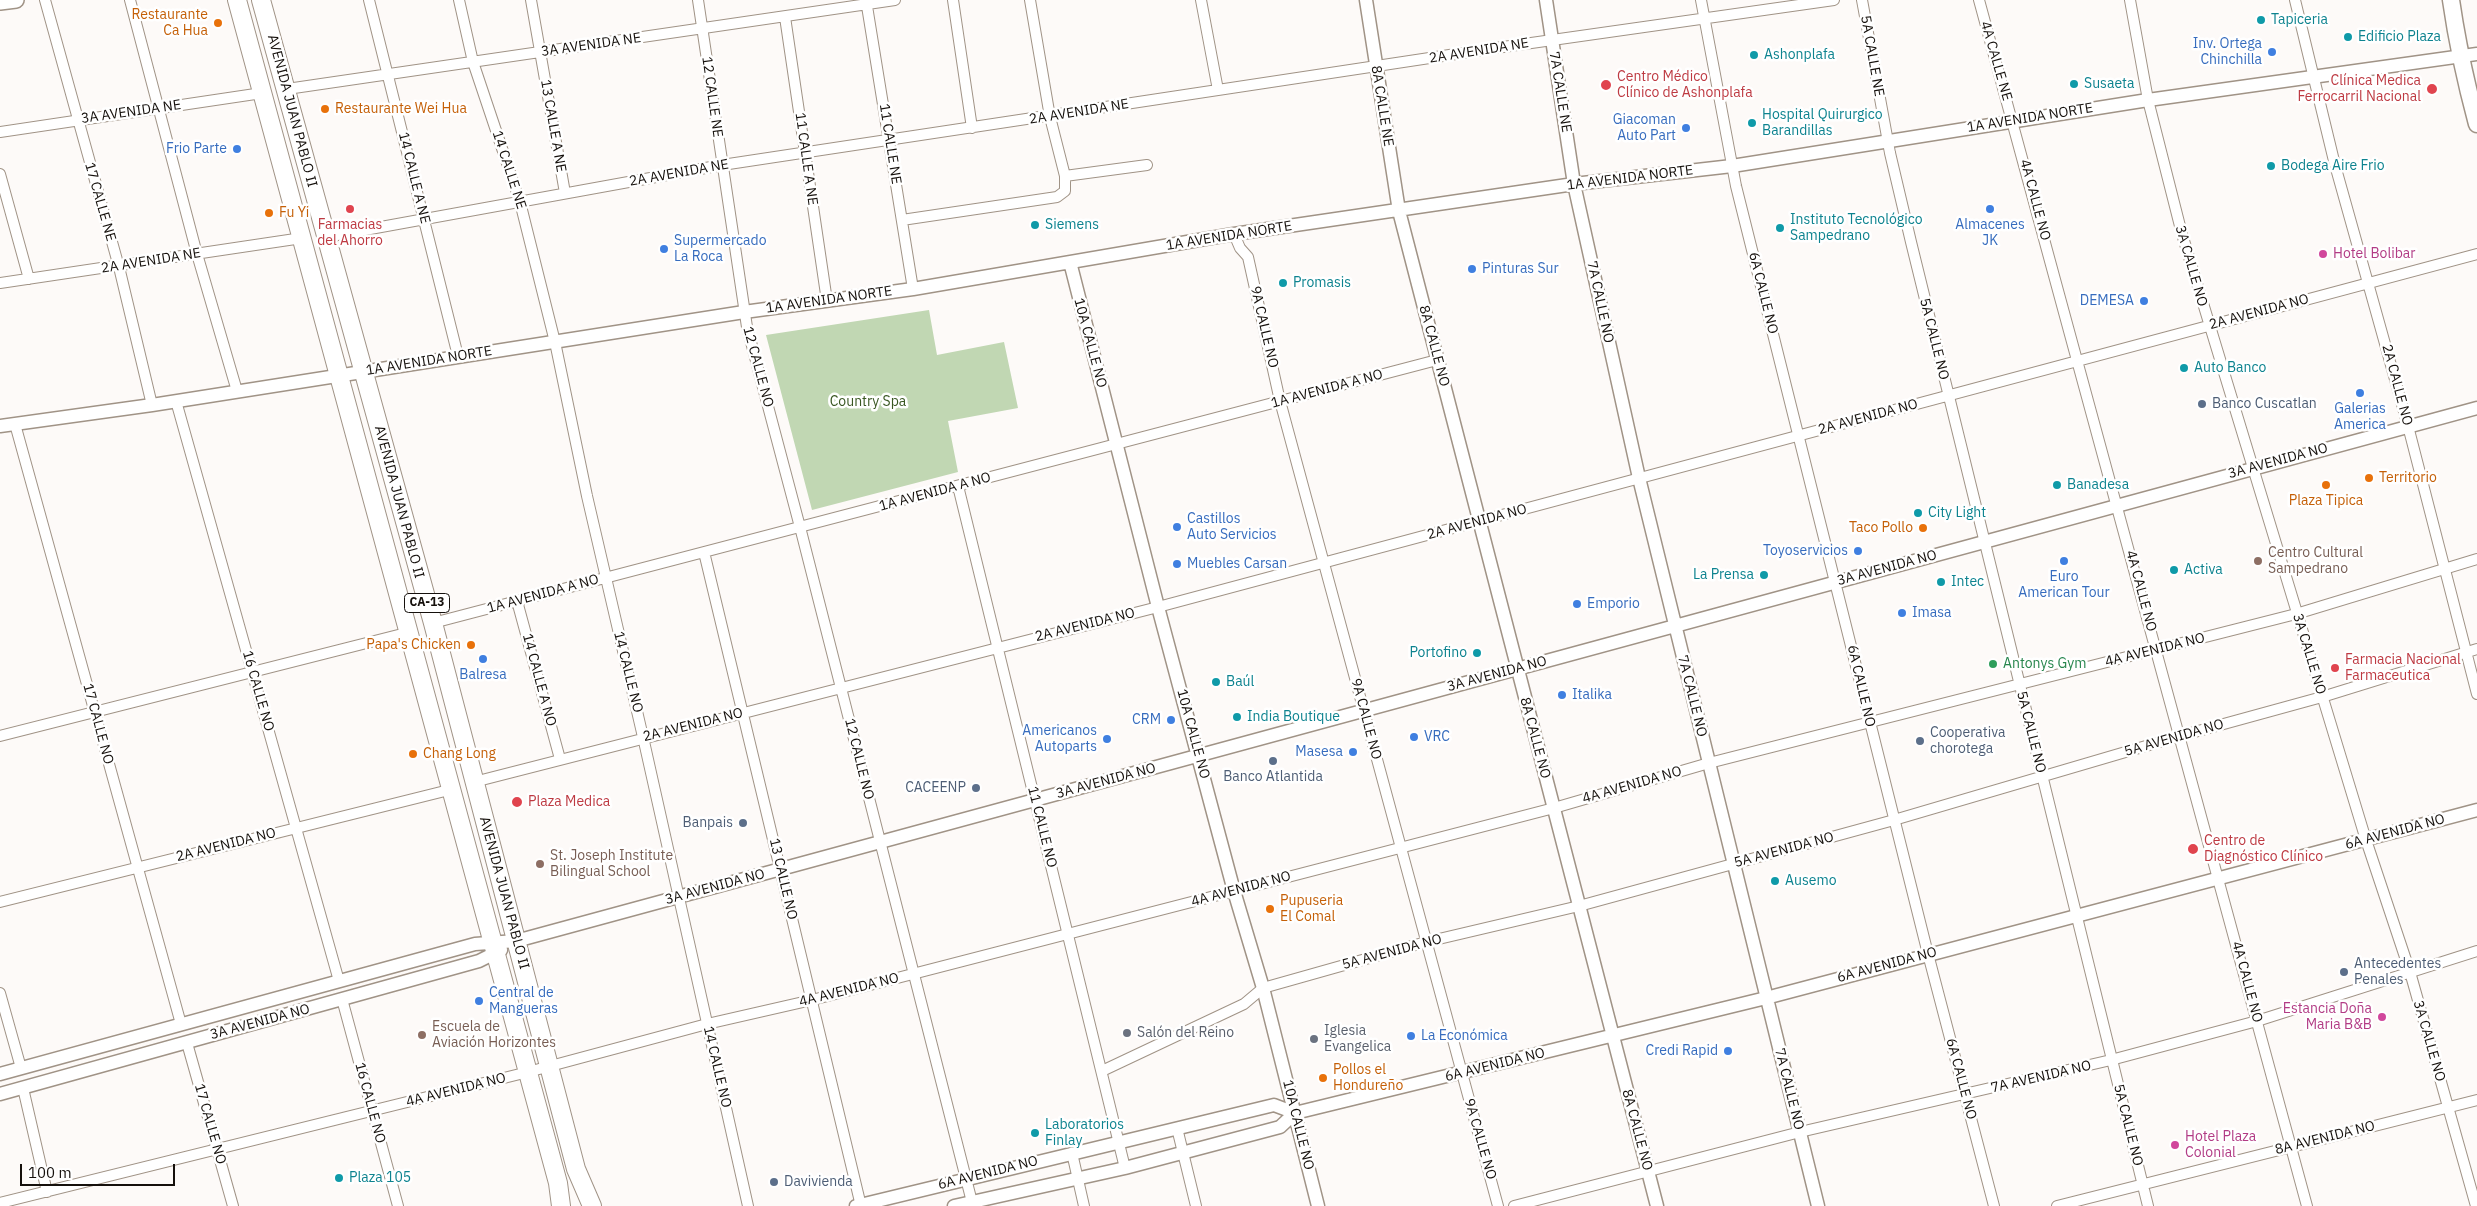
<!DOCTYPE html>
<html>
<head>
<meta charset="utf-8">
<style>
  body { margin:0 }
  #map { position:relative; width:2477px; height:1206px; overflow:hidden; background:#fdfaf8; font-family:"IBM Plex Sans",sans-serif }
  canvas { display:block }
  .scale { position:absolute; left:20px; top:1164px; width:155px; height:22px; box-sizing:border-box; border:2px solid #15100c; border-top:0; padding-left:6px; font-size:15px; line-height:18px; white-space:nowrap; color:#15100c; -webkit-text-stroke:4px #fff; paint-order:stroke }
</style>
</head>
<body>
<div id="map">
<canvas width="2477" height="1206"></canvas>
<div class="scale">100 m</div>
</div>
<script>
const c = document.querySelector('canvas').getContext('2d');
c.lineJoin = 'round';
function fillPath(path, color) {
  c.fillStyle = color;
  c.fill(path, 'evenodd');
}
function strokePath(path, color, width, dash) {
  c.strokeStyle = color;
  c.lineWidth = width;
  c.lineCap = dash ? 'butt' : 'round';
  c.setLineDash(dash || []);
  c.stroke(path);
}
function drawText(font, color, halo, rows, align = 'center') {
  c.font = font + ' "IBM Plex Sans",sans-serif';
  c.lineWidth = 5;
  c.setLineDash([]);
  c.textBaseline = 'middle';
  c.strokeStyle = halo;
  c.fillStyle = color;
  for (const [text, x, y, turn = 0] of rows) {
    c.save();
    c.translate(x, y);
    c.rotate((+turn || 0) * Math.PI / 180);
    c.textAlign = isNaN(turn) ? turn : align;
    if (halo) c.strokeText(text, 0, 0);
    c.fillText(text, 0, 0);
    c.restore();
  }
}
const green = new Path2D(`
  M929,310L937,355L1004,342L1018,408L948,421L958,472L812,510L766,335Z`);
const minor = new Path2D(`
  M45,0L119,267L152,405
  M130,0L197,254L237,391
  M369,0L458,356
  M459,0L473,62L520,202L555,342L587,496L643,737L748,1206
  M531,0L565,193
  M698,0L747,327L800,527L973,1206
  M866,0L913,289
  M953,0L972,128
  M1201,0L1218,90
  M1701,0L1736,186L1928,954L1994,1206
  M1862,0L1890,153L1911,242L2148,1206
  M1979,0L2307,1206
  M2130,0L2148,100L2182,234L2366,840L2410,972L2476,1206
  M2295,0L2335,165L2408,426L2477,694
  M785,17L827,301
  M287,89L895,0
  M0,132L262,93
  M0,174L29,279
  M1065,176L1147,165
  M902,220L1057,197L1065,191V176L1050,117L1030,0
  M1234,234L1240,248L1248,257L1280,401L1498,1206
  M326,237L722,165L1489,49L1834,0
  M0,283L302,238
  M176,401L339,981
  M15,424L181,1024
  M958,486L1125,1168
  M704,552L861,1206
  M517,601L560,759
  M433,623L1437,360
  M0,736L410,632
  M474,782L1158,607L2477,254
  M0,902L453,789
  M0,993L21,1068
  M342,999L398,1206
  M187,1043L233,1206
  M1102,1071L1244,1004L1263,988L1426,942L1579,906L1894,820L2180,736L2322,697L2477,649
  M23,1088L47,1192
  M1177,1128L1196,1206
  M1072,1153L1084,1206
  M0,1203L528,1072L707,1024L812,1000L1234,891L1554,808L1709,763L2296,614L2477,559
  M1514,1206L1800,1132L2111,1060L2257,1021L2477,951
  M2057,1206L2477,1100`);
const tertiary = new Path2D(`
  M1366,0L1399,211L1657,1206
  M1546,0L1574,184L1639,478L1818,1206
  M1070,262L1158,607L1234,891L1263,988L1318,1206
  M0,426L152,405L744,312L913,289L1234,234L1574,184L1732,166L2148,100L2477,54
  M0,1074L475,944L516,941L2477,408
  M0,1094L479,961L501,950
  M856,1206L1274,1105L1295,1113
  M954,1206L1125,1168L1280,1127L1295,1113L1766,998L2477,810`);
const secondary = new Path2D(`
  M0,2L16,0`);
const primary = new Path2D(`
  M2451,0C2457,42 2466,83 2477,124`);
const trunk = new Path2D(`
  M237,0L558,1183L561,1206
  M261,0L433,623L576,1169L592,1206`);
const markers = [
  [2261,20,5,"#0f9aa8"],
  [218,23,5,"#e8710a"],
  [2348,37,5,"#0f9aa8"],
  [2272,52,5,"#3f7fe0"],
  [1754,55,5,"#0f9aa8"],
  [2074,84,5,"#0f9aa8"],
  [1606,85,6,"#e0444e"],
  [2432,89,6,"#e0444e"],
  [325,109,5,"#e8710a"],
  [1752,123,5,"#0f9aa8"],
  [1686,128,5,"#3f7fe0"],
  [237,149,5,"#3f7fe0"],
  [2271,166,5,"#0f9aa8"],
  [350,209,5,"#e0444e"],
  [1990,209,5,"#3f7fe0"],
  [269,213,5,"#e8710a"],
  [1035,225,5,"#0f9aa8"],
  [1780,228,5,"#0f9aa8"],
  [664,249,5,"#3f7fe0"],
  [2323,254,5,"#d1479c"],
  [1472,269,5,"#3f7fe0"],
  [1283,283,5,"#0f9aa8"],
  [2144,301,5,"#3f7fe0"],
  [2184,368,5,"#0f9aa8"],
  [2360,393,5,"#3f7fe0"],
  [2202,404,5,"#5c6f8a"],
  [2369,478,5,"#e8710a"],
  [2057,485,5,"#0f9aa8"],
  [2326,485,5,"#e8710a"],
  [1918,513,5,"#0f9aa8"],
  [1177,527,5,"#3f7fe0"],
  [1923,528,5,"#e8710a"],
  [1858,551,5,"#3f7fe0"],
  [2064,561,5,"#3f7fe0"],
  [2258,561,5,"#8d6e63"],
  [1177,564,5,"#3f7fe0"],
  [2174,570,5,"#0f9aa8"],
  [1764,575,5,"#0f9aa8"],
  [1941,582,5,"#0f9aa8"],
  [1577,604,5,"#3f7fe0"],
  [1902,613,5,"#3f7fe0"],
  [471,645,5,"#e8710a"],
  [1477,653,5,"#0f9aa8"],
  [483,659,5,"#3f7fe0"],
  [1993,664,5,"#2e9e5b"],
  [2335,668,5,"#e0444e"],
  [1216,682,5,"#0f9aa8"],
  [1562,695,5,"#3f7fe0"],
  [1237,717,5,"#0f9aa8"],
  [1171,720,5,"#3f7fe0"],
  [1414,737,5,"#3f7fe0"],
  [1107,739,5,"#3f7fe0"],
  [1920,741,5,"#5c6f8a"],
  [1353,752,5,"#3f7fe0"],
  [413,754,5,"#e8710a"],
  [1273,761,5,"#5c6f8a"],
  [976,788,5,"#5c6f8a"],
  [517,802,6,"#e0444e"],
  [743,823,5,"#5c6f8a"],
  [2193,849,6,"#e0444e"],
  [540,864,5,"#8d6e63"],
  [1775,881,5,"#0f9aa8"],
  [1270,909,5,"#e8710a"],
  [2344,972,5,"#5c6f8a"],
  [479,1001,5,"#3f7fe0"],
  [2382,1017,5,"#d1479c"],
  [1127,1033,5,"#6b7280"],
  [422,1035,5,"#8d6e63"],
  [1411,1036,5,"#3f7fe0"],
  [1314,1039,5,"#6b7280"],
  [1728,1051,5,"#3f7fe0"],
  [1323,1078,5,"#e8710a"],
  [1035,1133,5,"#0f9aa8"],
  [2175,1145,5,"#d1479c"],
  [339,1178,5,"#0f9aa8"],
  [774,1182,5,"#5c6f8a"]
];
const shields = [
  [427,603,45]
];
const shieldNames = [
  ["CA-13",427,603]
];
const foodNames = [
  ["Restaurante",208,15,"right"],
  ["Ca Hua",208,31,"right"],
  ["Restaurante Wei Hua",335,109],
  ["Fu Yi",279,213],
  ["Territorio",2379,478],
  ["Plaza Tipica",2326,501,"center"],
  ["Taco Pollo",1913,528,"right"],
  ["Papa's Chicken",461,645,"right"],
  ["Chang Long",423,754],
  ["Pupuseria",1280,901],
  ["El Comal",1280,917],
  ["Pollos el",1333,1070],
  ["Hondureño",1333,1086]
];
const cultureNames = [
  ["Tapiceria",2271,20],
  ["Edificio Plaza",2358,37],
  ["Ashonplafa",1764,55],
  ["Susaeta",2084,84],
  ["Hospital Quirurgico",1762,115],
  ["Barandillas",1762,131],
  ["Bodega Aire Frio",2281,166],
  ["Instituto Tecnológico",1790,220],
  ["Sampedrano",1790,236],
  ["Siemens",1045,225],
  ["Promasis",1293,283],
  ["Auto Banco",2194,368],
  ["Banadesa",2067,485],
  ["City Light",1928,513],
  ["Activa",2184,570],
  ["La Prensa",1754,575,"right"],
  ["Intec",1951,582],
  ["Portofino",1467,653,"right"],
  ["Baúl",1226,682],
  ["India Boutique",1247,717],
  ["Ausemo",1785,881],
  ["Laboratorios",1045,1125],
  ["Finlay",1045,1141],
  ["Plaza 105",349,1178]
];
const shopNames = [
  ["Inv. Ortega",2262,44,"right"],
  ["Chinchilla",2262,60,"right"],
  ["Giacoman",1676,120,"right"],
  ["Auto Part",1676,136,"right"],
  ["Frio Parte",227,149,"right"],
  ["Almacenes",1990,225,"center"],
  ["JK",1990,241,"center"],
  ["Supermercado",674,241],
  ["La Roca",674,257],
  ["Pinturas Sur",1482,269],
  ["DEMESA",2134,301,"right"],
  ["Galerias",2360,409,"center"],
  ["America",2360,425,"center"],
  ["Castillos",1187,519],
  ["Auto Servicios",1187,535],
  ["Toyoservicios",1848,551,"right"],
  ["Muebles Carsan",1187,564],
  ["Euro",2064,577,"center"],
  ["American Tour",2064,593,"center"],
  ["Emporio",1587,604],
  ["Imasa",1912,613],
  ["Balresa",483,675,"center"],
  ["Italika",1572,695],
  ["CRM",1161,720,"right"],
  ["Americanos",1097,731,"right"],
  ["Autoparts",1097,747,"right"],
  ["VRC",1424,737],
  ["Masesa",1343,752,"right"],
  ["Central de",489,993],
  ["Mangueras",489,1009],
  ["La Económica",1421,1036],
  ["Credi Rapid",1718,1051,"right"]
];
const streetNames = [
  ["3A AVENIDA NE",591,45,-8],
  ["2A AVENIDA NE",1479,51,-9],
  ["5A CALLE NE",1872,56,80],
  ["4A CALLE NE",1996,61,74],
  ["7A CALLE NE",1560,92,81],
  ["12 CALLE NE",712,97,82],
  ["8A CALLE NE",1382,106,81],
  ["AVENIDA JUAN PABLO II",292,111,75],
  ["3A AVENIDA NE",131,112,-8],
  ["2A AVENIDA NE",1079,112,-9],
  ["1A AVENIDA NORTE",2030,118,-9],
  ["13 CALLE A NE",553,126,80],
  ["11 CALLE NE",890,144,81],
  ["11 CALLE A NE",806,159,82],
  ["14 CALLE NE",509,170,72],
  ["2A AVENIDA NE",679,173,-10],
  ["14 CALLE A NE",414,178,76],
  ["1A AVENIDA NORTE",1630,178,-7],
  ["4A CALLE NO",2035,200,75],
  ["17 CALLE NE",100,202,74],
  ["1A AVENIDA NORTE",1229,236,-9],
  ["2A AVENIDA NE",151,261,-9],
  ["3A CALLE NO",2191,266,74],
  ["6A CALLE NO",1763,293,76],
  ["1A AVENIDA NORTE",829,300,-8],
  ["7A CALLE NO",1600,302,78],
  ["2A AVENIDA NO",2259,312,-15],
  ["9A CALLE NO",1264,327,77],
  ["5A CALLE NO",1934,339,76],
  ["10A CALLE NO",1090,343,75],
  ["8A CALLE NO",1434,346,75],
  ["1A AVENIDA NORTE",429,361,-9],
  ["12 CALLE NO",758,367,75],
  ["2A CALLE NO",2397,385,75],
  ["1A AVENIDA A NO",1327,389,-15],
  ["2A AVENIDA NO",1868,417,-15],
  ["3A AVENIDA NO",2278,461,-15],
  ["1A AVENIDA A NO",935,492,-15],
  ["AVENIDA JUAN PABLO II",399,502,75],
  ["2A AVENIDA NO",1477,522,-15],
  ["3A AVENIDA NO",1887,568,-15],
  ["4A CALLE NO",2141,591,75],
  ["1A AVENIDA A NO",543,594,-15],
  ["2A AVENIDA NO",1085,625,-14],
  ["4A AVENIDA NO",2155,650,-14],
  ["3A CALLE NO",2309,654,73],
  ["14 CALLE NO",628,672,76],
  ["3A AVENIDA NO",1497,674,-15],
  ["14 CALLE A NO",539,680,75],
  ["6A CALLE NO",1861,686,77],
  ["16 CALLE NO",258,691,74],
  ["7A CALLE NO",1692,696,76],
  ["9A CALLE NO",1366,719,75],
  ["17 CALLE NO",98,724,75],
  ["2A AVENIDA NO",693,725,-14],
  ["5A CALLE NO",2031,732,76],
  ["10A CALLE NO",1193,734,75],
  ["8A CALLE NO",1535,738,75],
  ["5A AVENIDA NO",2174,738,-16],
  ["12 CALLE NO",859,759,76],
  ["3A AVENIDA NO",1106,781,-15],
  ["4A AVENIDA NO",1632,785,-16],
  ["11 CALLE NO",1042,827,76],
  ["6A AVENIDA NO",2395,832,-15],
  ["2A AVENIDA NO",226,845,-14],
  ["5A AVENIDA NO",1784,850,-15],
  ["13 CALLE NO",783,879,77],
  ["3A AVENIDA NO",715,887,-15],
  ["4A AVENIDA NO",1241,889,-15],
  ["AVENIDA JUAN PABLO II",504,893,75],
  ["5A AVENIDA NO",1392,952,-15],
  ["6A AVENIDA NO",1887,965,-15],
  ["4A CALLE NO",2247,982,75],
  ["4A AVENIDA NO",849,990,-14],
  ["3A AVENIDA NO",260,1022,-15],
  ["3A CALLE NO",2429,1041,74],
  ["6A AVENIDA NO",1495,1065,-14],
  ["14 CALLE NO",717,1067,77],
  ["7A AVENIDA NO",2041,1077,-13],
  ["6A CALLE NO",1961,1079,75],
  ["7A CALLE NO",1789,1089,76],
  ["4A AVENIDA NO",456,1090,-14],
  ["16 CALLE NO",370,1103,75],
  ["17 CALLE NO",210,1124,74],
  ["10A CALLE NO",1298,1125,76],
  ["5A CALLE NO",2128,1125,76],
  ["8A CALLE NO",1637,1130,75],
  ["8A AVENIDA NO",2325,1138,-14],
  ["9A CALLE NO",1480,1139,74],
  ["6A AVENIDA NO",988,1173,-14]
];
const healthNames = [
  ["Centro Médico",1617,77],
  ["Clínico de Ashonplafa",1617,93],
  ["Clínica Medica",2421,81,"right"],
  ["Ferrocarril Nacional",2421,97,"right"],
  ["Farmacias",350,225,"center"],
  ["del Ahorro",350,241,"center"],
  ["Farmacia Nacional",2345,660],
  ["Farmaceutica",2345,676],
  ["Plaza Medica",528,802],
  ["Centro de",2204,841],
  ["Diagnóstico Clínico",2204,857]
];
const hotelNames = [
  ["Hotel Bolibar",2333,254],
  ["Estancia Doña",2372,1009,"right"],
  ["Maria B&B",2372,1025,"right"],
  ["Hotel Plaza",2185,1137],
  ["Colonial",2185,1153]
];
const parkNames = [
  ["Country Spa",868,402]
];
const serviceNames = [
  ["Banco Cuscatlan",2212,404],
  ["Cooperativa",1930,733],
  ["chorotega",1930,749],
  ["Banco Atlantida",1273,777,"center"],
  ["CACEENP",966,788,"right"],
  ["Banpais",733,823,"right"],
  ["Antecedentes",2354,964],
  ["Penales",2354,980],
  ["Davivienda",784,1182]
];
const educationNames = [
  ["Centro Cultural",2268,553],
  ["Sampedrano",2268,569],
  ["St. Joseph Institute",550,856],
  ["Bilingual School",550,872],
  ["Escuela de",432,1027],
  ["Aviación Horizontes",432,1043]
];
const leisureNames = [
  ["Antonys Gym",2003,664]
];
const worshipNames = [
  ["Iglesia",1324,1031],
  ["Evangelica",1324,1047],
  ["Salón del Reino",1137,1033]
];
fillPath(green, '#c1d7b3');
strokePath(minor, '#a09386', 12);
strokePath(tertiary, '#a09386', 15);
strokePath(secondary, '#a09386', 18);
strokePath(primary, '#a09386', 19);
strokePath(trunk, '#a09386', 20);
strokePath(minor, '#fff', 10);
strokePath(tertiary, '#fff', 12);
strokePath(secondary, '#fff', 15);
strokePath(primary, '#fff', 16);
strokePath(trunk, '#fff', 18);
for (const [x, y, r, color] of markers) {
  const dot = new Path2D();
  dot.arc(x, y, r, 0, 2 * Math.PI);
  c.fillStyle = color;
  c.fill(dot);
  strokePath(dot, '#fff', 2);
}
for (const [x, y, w] of shields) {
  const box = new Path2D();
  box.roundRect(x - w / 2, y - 9.5, w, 19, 4);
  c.fillStyle = '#fff';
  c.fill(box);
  strokePath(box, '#15100c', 1);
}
drawText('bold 12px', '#15100c', null, shieldNames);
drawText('14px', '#c56008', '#fff', foodNames, 'left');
drawText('14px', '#0d838f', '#fff', cultureNames, 'left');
drawText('14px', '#366cbe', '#fff', shopNames, 'left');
drawText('14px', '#15100c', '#fff', streetNames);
drawText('14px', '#be3a42', '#fff', healthNames, 'left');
drawText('14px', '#b23c85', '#fff', hotelNames, 'left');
drawText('14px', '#395722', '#fff', parkNames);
drawText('14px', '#4e5e75', '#fff', serviceNames, 'left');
drawText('14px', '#785e54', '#fff', educationNames, 'left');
drawText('14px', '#27864d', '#fff', leisureNames, 'left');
drawText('14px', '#5b616d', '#fff', worshipNames, 'left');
</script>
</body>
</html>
